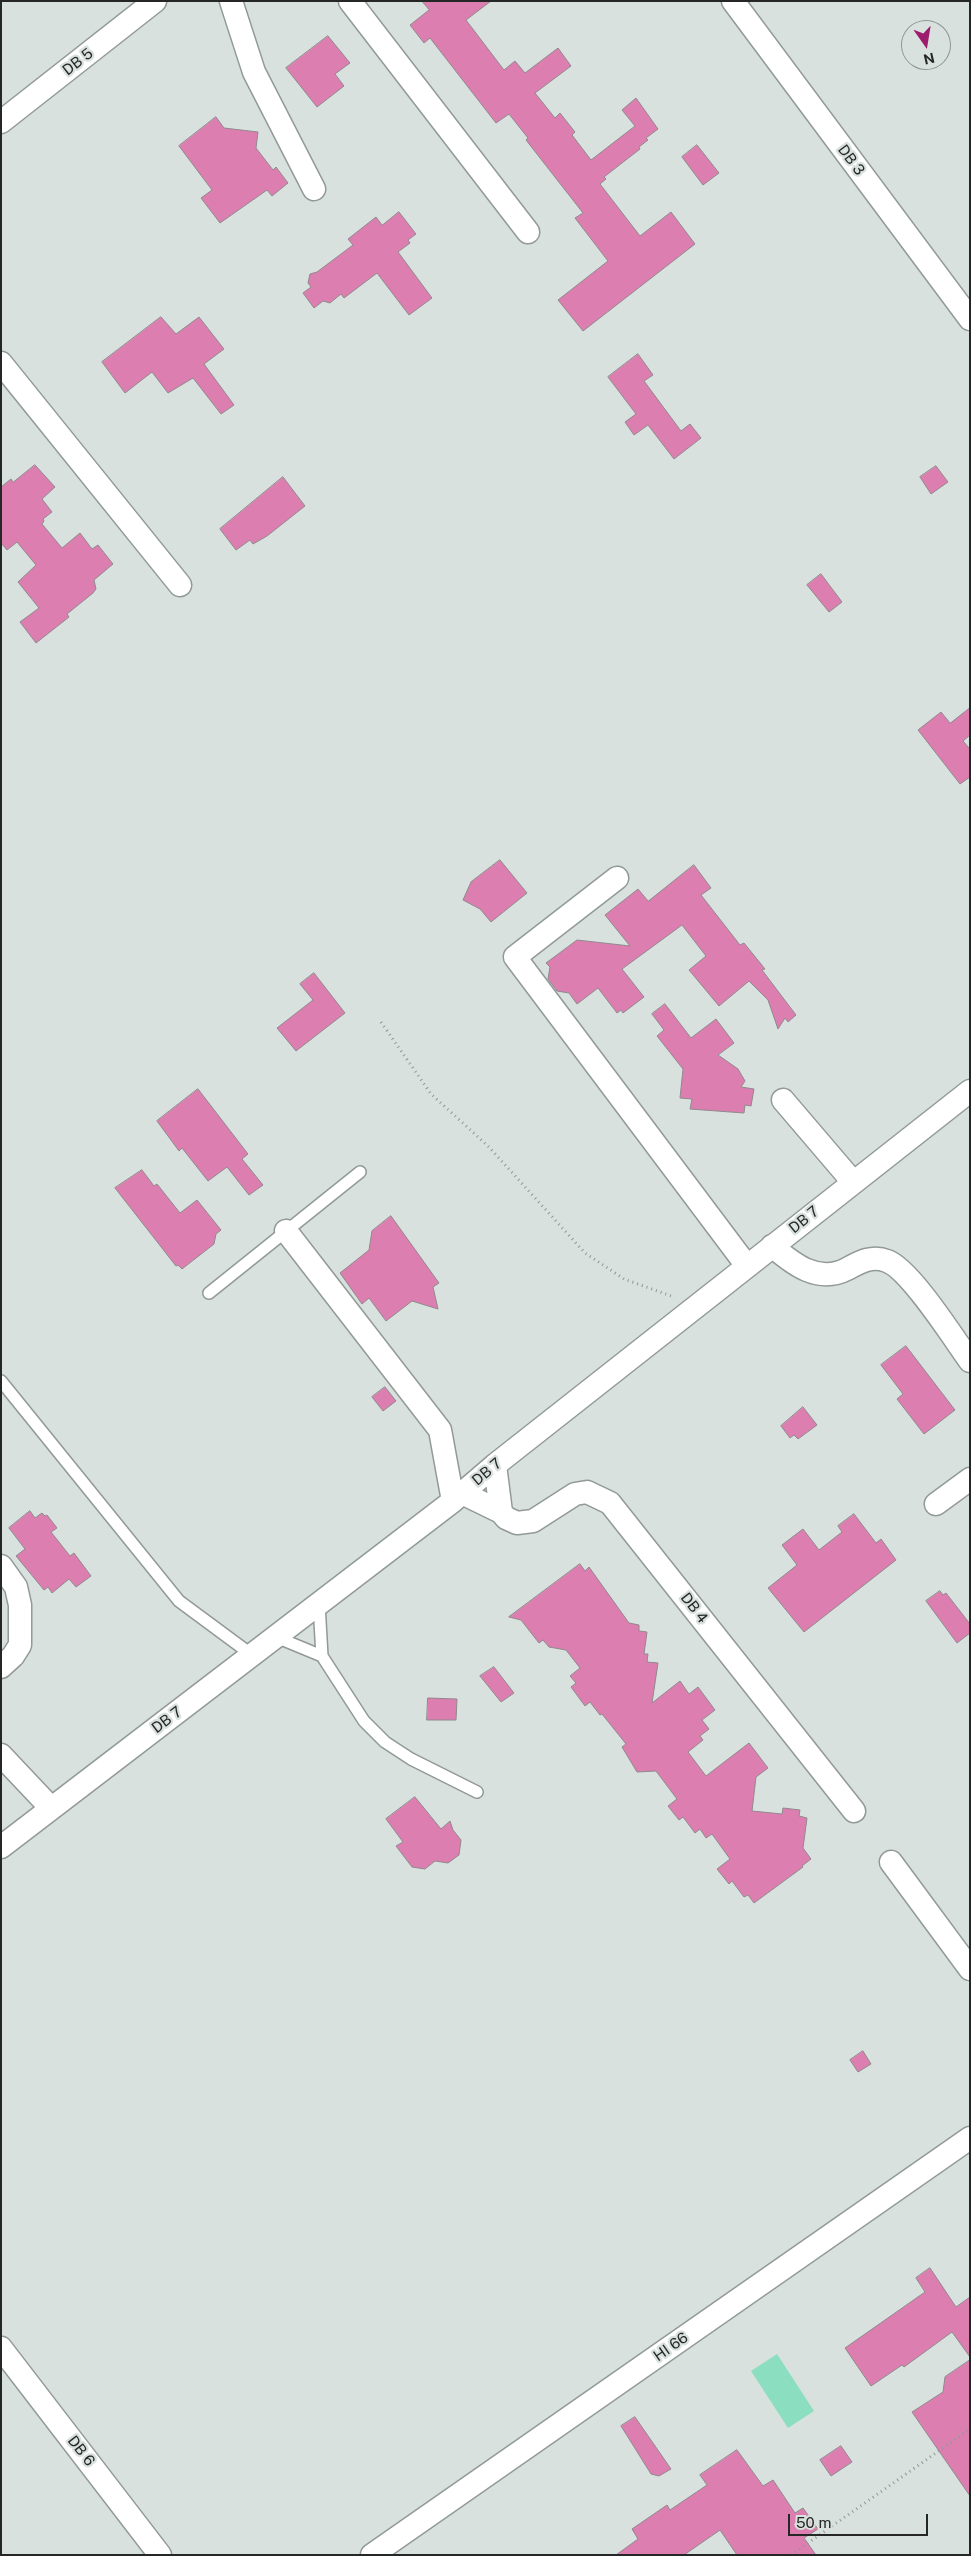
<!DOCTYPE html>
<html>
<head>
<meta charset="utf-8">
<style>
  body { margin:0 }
  #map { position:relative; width:971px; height:2556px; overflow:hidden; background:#d8e1dd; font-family:"Public Sans",sans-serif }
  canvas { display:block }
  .frame { position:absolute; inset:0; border:2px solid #242726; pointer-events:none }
  .north { position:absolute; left:901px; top:20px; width:50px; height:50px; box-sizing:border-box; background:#d8e1dd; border:1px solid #909794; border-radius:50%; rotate:167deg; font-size:14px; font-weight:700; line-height:20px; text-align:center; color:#242726 }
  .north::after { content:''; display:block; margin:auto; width:18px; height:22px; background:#9e1c6e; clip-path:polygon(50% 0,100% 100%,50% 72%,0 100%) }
  .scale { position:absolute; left:788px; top:2514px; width:140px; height:22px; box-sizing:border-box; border:2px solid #242726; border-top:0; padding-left:6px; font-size:15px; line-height:18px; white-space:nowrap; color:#242726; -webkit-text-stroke:4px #d8e1dd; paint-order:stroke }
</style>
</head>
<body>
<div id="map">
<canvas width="971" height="2556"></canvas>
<div class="frame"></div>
<div class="north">N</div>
<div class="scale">50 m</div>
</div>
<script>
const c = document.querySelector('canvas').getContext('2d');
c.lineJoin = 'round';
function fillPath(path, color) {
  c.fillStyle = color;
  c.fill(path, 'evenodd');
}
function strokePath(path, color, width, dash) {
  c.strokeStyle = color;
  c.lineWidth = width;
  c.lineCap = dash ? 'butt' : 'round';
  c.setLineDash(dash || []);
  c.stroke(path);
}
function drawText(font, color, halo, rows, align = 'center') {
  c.font = font + ' "Public Sans",sans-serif';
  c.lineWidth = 4.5;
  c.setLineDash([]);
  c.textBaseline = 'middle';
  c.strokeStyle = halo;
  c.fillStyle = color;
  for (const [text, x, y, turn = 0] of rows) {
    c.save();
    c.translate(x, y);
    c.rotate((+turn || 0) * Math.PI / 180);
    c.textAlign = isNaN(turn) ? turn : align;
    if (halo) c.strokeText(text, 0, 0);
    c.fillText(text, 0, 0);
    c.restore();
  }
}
const green = new Path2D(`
  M777,2354L814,2411L788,2428L751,2371Z`);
const building = new Path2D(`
  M422,1H491L466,20L504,70L515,61L525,73L558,48L571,66L535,93L555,118L560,113L575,132L572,135L591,160L635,126L622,110L636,98L658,129L646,138L648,140L639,147L640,149L604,177L606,179L600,184L640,236L671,212L695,244L583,331L558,300L608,261L575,218L583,213L526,140L528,138L509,114L496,123L430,38L424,43L410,25L429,10Z
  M328,36L350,63L335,74L344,86L317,107L286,68Z
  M216,117L224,128L258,132L256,148L273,170L276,167L288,183L272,196L267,190L220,223L201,198L212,190L179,146Z
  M697,145L719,173L703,185L682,157Z
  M399,212L416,234L408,240L410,243L398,252L432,298L409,315L377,273L344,298L341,294L330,303L323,301L314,308L303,293L311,287L308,283L310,274L317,272L353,245L348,239L376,217L382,225Z
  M161,317L176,334L199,317L224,349L204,364L234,405L221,414L193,378L168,393L152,372L125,393L102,362Z
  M638,354L653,375L644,381L681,431L690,424L701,438L674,459L648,425L634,435L625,422L636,414L608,377Z
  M35,465L55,487L42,499L52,512L43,519L44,521L42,524L62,548L80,533L92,549L98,545L113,564L94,580L96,589L93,593L67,614L69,617L36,643L20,622L39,608L18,582L36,565L17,542L7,550L1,543V487L11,479L13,482Z
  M936,466L948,482L931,494L920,477Z
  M283,477L305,506L267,536L253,544L250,540L236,550L220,529Z
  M821,574L842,602L829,612L807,585Z
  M970,708V735L963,741L970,749V777L960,784L918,730L941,712L950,723Z
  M500,860L527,893L491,922L480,909L463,900L471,882Z
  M694,865L711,888L701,895L740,945L744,943L765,969L762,970L796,1015L788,1022L785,1018L778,1029L768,1000L749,981L719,1006L689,970L706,956L682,925L622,969L644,997L623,1013L621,1010L617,1013L598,988L577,1004L569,993L557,991L548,979L550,967L546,963L577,940L630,946L605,915L638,889L648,901Z
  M314,973L345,1013L296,1051L277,1028L313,1000L300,984Z
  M665,1004L691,1038L716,1019L734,1043L718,1055L738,1069L745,1081L741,1087L754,1089L751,1106L745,1105L744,1113L690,1109L692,1099L680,1098L683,1069L657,1036L664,1030L652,1014Z
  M198,1089L248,1154L242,1159L263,1185L249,1195L227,1167L208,1181L182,1148L179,1151L157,1121Z
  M142,1170L154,1186L157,1184L180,1213L197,1200L221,1230L216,1234L214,1244L182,1269L178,1265L176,1266L115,1188Z
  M391,1216L439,1283L433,1287L438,1309L412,1301L386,1321L369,1298L362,1304L340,1273L369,1250L372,1231Z
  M906,1346L955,1410L924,1434L897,1399L903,1394L881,1365Z
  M385,1387L396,1401L383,1411L372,1397Z
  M803,1407L817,1425L798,1439L794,1435L790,1438L781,1426Z
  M30,1511L35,1518L42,1513L45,1516L47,1515L57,1528L51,1532L70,1556L74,1553L91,1576L76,1587L69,1579L52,1593L48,1587L44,1590L16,1556L25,1549L9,1528Z
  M854,1514L876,1543L881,1539L896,1560L804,1632L768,1588L797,1565L782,1545L803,1529L819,1550L842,1532L838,1526Z
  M580,1564L585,1571L589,1567L629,1623L639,1625V1631L647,1632L644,1654H648L647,1662L658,1663L652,1703L680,1681L689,1694L698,1687L715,1710L702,1720L709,1729L700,1736L703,1740L688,1752L706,1776L749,1743L768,1768L756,1777L752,1811L782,1814L783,1808L800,1810L799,1816L807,1818L803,1848L811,1859L802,1866L803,1867L754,1903L748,1895L744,1897L732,1881L729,1884L717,1869L730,1859L712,1834L706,1838L700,1829L695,1833L683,1817L679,1820L668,1806L677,1799L656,1771L637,1772L622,1747L626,1744L602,1714L600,1715L590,1702L585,1706L571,1687L576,1683L570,1676L580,1668L566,1650L549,1647L543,1640L539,1643L521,1620L509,1617Z
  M940,1591L943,1595L946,1593L970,1624V1633L957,1643L926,1601Z
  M494,1667L514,1693L501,1702L480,1676Z
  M428,1698L457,1699L456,1720H427Z
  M415,1797L441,1829L450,1821L453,1830L461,1840L459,1855L448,1863L435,1861L425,1869L412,1867L396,1846L403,1842L386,1819Z
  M863,2051L871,2064L858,2072L850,2060Z
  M930,2268L956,2307L970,2297V2357L952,2332L904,2367L902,2365L871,2386L845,2348L925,2292L916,2278Z
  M970,2360V2496L912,2412L943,2392L945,2377Z
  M635,2417L671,2469L659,2476L651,2474L621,2426Z
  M841,2446L852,2462L831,2476L820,2460Z
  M737,2450L763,2486L773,2480L795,2513L803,2508L818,2529L804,2538L816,2555H737L720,2530L684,2555H616L638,2539L632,2529L667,2505L670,2510L707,2485L700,2475Z`);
const path = new Path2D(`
  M381,1022L431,1094L488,1146L585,1253L624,1279L674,1297
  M791,2555L970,2429`);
const service = new Path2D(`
  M209,1293L360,1172
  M1,1381L179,1601L252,1655
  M319,1604L322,1656L364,1721L385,1742L411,1759L477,1792
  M276,1637L322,1656`);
const minor = new Path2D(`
  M231,1L254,72L314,189
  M350,1L528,232
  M733,1L970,319
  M1,122L155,1
  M1,363L180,585
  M617,878L515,957L747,1266
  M783,1100L853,1182
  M286,1231L440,1430L453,1501
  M772,1246C793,1264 818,1284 847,1269C860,1262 872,1255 887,1261C910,1269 954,1339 970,1361
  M495,1465L501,1512
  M462,1493L501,1512L506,1518L517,1523L533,1521L575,1494L587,1492L610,1503L854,1811
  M936,1504L970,1479
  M1,1566L16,1587L20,1605V1645L13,1656L1,1667
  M1,1755L51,1808
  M1,1847L453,1501L495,1465L970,1091
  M891,1862L970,1969
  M1,2348L160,2555
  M372,2555L970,2138`);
const streetNames = [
  ["DB 5",78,62,-38],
  ["DB 3",851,160,53],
  ["DB 7",804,1220,-39],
  ["DB 7",487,1472,-40],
  ["DB 4",694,1608,52],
  ["DB 7",167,1720,-37],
  ["HI 66",671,2347,-35],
  ["DB 6",81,2451,52]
];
fillPath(green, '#8cdec0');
fillPath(building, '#dc7fb0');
strokePath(building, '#90888c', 1);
strokePath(service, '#929a97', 14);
strokePath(minor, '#929a97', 25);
strokePath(path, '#919895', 3, [1, 4]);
strokePath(service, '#fff', 11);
strokePath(minor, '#fff', 22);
drawText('15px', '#242726', '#d8e1dd', streetNames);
</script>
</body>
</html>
